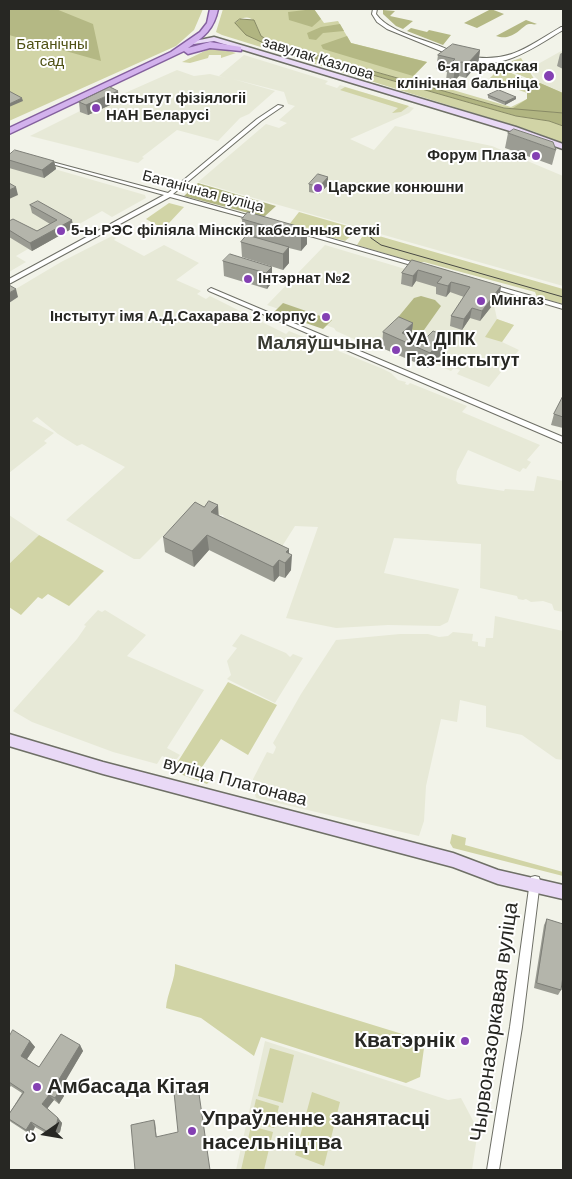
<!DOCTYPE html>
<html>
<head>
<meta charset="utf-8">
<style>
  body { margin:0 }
  #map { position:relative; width:572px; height:1179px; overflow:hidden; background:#f2f3e9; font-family:Arial,sans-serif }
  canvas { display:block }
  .frame { position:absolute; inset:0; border:10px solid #272723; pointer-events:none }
  .north { position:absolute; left:20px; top:1109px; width:50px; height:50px; -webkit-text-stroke:4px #fff; paint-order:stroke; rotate:257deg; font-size:14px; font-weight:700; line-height:20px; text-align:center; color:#272723 }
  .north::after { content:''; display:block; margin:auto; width:18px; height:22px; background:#272723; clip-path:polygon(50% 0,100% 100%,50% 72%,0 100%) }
</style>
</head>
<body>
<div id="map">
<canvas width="572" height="1179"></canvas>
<div class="frame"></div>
<div class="north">С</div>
</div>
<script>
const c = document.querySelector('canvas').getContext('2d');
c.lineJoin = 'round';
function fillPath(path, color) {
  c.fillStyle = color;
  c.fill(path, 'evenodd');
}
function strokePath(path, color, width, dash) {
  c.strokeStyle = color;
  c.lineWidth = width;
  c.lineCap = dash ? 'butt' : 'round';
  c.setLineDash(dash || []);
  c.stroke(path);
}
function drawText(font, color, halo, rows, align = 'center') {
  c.font = font + ' Arial,sans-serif';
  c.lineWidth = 4;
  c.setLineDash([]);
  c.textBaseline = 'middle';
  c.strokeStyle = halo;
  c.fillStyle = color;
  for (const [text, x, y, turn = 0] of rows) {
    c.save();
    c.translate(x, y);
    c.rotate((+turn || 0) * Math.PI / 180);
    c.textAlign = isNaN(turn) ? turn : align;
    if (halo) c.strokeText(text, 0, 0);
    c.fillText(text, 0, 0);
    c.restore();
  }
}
const built = new Path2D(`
  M563,50V93L540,83L529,69Z
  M244,55L328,81L325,84L337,88L340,85L414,108L409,113L350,139L374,150L395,126L492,146L563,176V286L198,182L266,124L279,128L287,123L279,120L295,106L288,104L284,92L233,79L275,91L249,114L240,118L218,141L177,130L142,157L144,158L138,163L30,136L112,95L116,97L177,70L194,76L210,74L226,78L219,76Z
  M9,156L145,195L146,198L112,217L102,211L32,251L28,249L16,256L26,262L9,272Z
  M112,236L116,238L114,240L144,256L164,245L199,263L176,280L201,291L197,294L206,299L210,296L286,334L289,331L383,369L391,373L398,380L406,382L405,384L408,385L410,383L467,406L462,412L540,445L527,460L531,462L526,469L523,468L520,472L468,450L457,471L456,480L458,484L504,491L505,489L534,491L537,476L563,481V612L554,610L552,604L543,601L531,602L526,599L523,600L518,599L517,596L480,588L481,544L394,538L384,573L459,589L448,622L440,626L388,625L336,628L286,618L318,527L295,526L281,548L225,520L223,515L183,516L140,559H134L66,520L125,467L82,444L77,446L58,434L37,417L32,421L54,433L44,441L47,443L9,473V293L61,262Z
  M325,245L499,297L494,305L497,319L514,325L502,342L519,350L489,387L457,374L460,370L454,368L451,371L433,363L428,368L382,348L381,351L336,331L334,328L267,305Z
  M9,515L39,535L9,564Z
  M98,610L102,612L105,610L146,635L127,656L204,690L167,748L180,755L175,761L162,756L157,764L113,752L32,722L13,711L77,639L86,626L84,625Z
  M495,616L563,631V760L556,759L522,735L486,727V706L460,700L457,722L441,719L426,786L424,821L419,836L256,798L251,783L267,752L273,754L275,750L276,747L273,743L301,694L336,640L400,634H428L439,637L448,636L453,632L473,634L472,641L478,642V646L485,647L486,638H493Z
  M241,634L286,653L290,657L293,654L303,658L275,703L227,679L231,675L227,661L237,648L232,646Z
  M265,1041L448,1100L461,1098L478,1130L472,1170H236Z`);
const green = new Path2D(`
  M9,9H203L194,30L176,46L9,121Z
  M223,9H314L324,23L338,21L351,43L427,62L412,78L511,107L527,99V93L489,79L500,68L536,84L540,83L563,93V113L504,108L273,43L261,36C255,24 254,10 235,22L268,45L516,116L549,121L563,126V144L535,132L222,35L216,32Z
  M213,47L236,53L221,58V55H209L208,58L190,63L182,62Z
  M521,58L536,82L501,67L506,63Z
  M345,87L409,106L401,112L392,113L398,108L340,90Z
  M169,203L184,207L169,223V232L146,219Z
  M299,212L351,227L356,232L345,241L288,226Z
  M365,232L563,289V304L537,297L535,292L424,262L417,263L357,245Z
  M497,319L514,325L502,342L485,337Z
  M39,535L104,571L69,606L48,594L42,599L38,597L21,615L9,607V564Z
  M228,682L277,705L248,755L221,739L200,770L213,777L207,784L172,771Z
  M452,834L466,838L465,845L563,872V876L453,848L450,843Z
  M175,964L425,1041L420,1077L406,1083L261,1037L254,1056L201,1018L166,1008C167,993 176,979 175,964Z
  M270,1048L294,1055L283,1103L258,1096Z
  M312,1092L340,1102L324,1166L295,1155Z
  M256,1099L279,1106L274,1128L251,1122Z
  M251,1126L273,1132L264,1170H241Z`);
const forest = new Path2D(`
  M9,9H56L93,24L101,61L9,35Z
  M314,9L321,19L312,27L289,20L288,12Z
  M491,9L504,14L477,28L464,23Z
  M383,10L395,11L390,16L413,21L403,29L396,26L383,14Z
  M526,20L537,24C534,25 532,24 529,24C522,25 514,42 496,36Z
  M340,24L344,31L323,33L316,40L309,39L307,33L321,27Z
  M411,28L427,32L429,30L451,35L443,45L407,31Z
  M347,36L351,43L427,62L413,76L323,49L321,45Z
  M540,83L563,93V113L510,110L527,99V93L536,84Z
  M198,183L276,206L264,217L184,196Z
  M421,296L435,300L441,306L424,330C415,332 401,328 395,321L414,298Z
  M283,303L332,320L323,329L274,312Z`);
const water = new Path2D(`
  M240,19L254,20L261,36L273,43L504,108L563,113V126L549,121L516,116L268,45L246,35L235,23Z`);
const minor = new Path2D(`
  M373,9H377L376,14C392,36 435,40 458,55L453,56L387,29L377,22L372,14Z
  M561,27H563V30C536,46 498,75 464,58L467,56C509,64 527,47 561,27Z
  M278,105L283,106L261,121L173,194L258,218V220H254L170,197L9,284V279L164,195L41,161V159L168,193L257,119Z
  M298,229L422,265L423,266L420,268L418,267L296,232V230Z
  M490,284L563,305V309L488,287L487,286Z
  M211,288L563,437V443L209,291L208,290Z
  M535,876L539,877L540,881L522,1027L499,1170H487L510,1027L530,881L531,877Z`);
const secondary = new Path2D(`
  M214,37L516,127L563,144V149L510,131L214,41L194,44L190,42Z
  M9,734L103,762L453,853L498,870L563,885V899L498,884L453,867L103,774L9,746Z`);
const primary = new Path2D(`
  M210,9H218C214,29 204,37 188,48L210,42L241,47V51L210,48L188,54L184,51L9,134V128L171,52L200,32L207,23Z`);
const tram = new Path2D(`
  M369,231L371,238L381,245L563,297`);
const wall = new Path2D(`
  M480,50L478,64L466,78L459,76L453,82L446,80L447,72L436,69L438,55Z
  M563,52V69L557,66L560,54Z
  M488,95L516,97V99L505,105L488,98Z
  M119,101L88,115L80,112L79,102Z
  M508,133L556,150L552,165L505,148Z
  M9,155L54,161L56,169L44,178L9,168Z
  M328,177V185L319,194L309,192V184Z
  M30,205L72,220L73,228L32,251L9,237V221L37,231L50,224L32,213Z
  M242,219L307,229V244L301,251L289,248V263L283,270L242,257L241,242L247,236L243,234Z
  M412,260L501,286L499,297L480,321L470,318L462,330L450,326L451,316L464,297L450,292L446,297L436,294V287L416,281L412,287L401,284L402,273Z
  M223,261L272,267V282L267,289L224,276Z
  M413,323L411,337L444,352L428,368L382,348L383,332Z
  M563,396V428L551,425L554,414Z
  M218,515L289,554L291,570L285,578L279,576L274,582L209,550L194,567L165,552L163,537Z
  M547,919L561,990L558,995L534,988L544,925Z
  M9,1037L30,1041L35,1047L27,1059L39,1067L80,1045L83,1051L59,1090L64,1096L59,1104L54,1100L47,1108L58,1118L62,1123L60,1132L53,1137L35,1127L31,1135L11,1122L9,1120V1114L22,1093L11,1086L9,1088Z`);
const shadedWall = new Path2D(`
  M480,50L478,64L466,78L468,63Z
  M461,62L459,76L453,82L455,68Z
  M118,91L119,101L88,115L86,105Z
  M516,97V99L505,105V102Z
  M22,98L23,101L9,107V104Z
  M54,161L56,169L44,178L42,170Z
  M328,177V185L319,194V187Z
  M16,187L18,195L9,199V190Z
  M72,220L73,228L32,251L30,243Z
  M307,229V244L301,251V236Z
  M289,247V263L283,270V254Z
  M272,267V282L267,289L266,273Z
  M418,270L416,281L412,287L413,276Z
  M451,282L450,292L446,297L448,286Z
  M501,286L499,297L480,321L482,311Z
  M16,289L18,297L9,303V293Z
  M472,308L470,318L462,330L464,319Z
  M413,323L411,338L402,333Z
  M446,336L444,352L428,368L430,353Z
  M218,505L219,520L211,512Z
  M207,535L209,550L194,567L192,551Z
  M289,549V558L292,555L291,570L285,578V563L286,552Z
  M279,560V576L274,582L273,567Z
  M30,1041L35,1047L25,1062L21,1056Z
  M80,1045L83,1051L59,1092L55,1086Z
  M60,1090L64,1096L59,1104L55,1098Z
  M49,1095L54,1100L47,1109L42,1104Z
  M58,1118L62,1123L60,1132L53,1137L48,1132Z
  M154,1120L155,1122L157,1140L156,1137Z
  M31,1122L35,1127L31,1135L26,1130Z`);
const building = new Path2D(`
  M453,44L480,50L468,63L461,62L455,68L448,66L455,59L438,55Z
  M110,87L118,91L86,105L79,102Z
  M499,90L516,97L505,102L488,95Z
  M9,91L22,98L9,104Z
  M514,129L553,142L556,150L508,133Z
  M15,150L54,161L42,170L9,160V155Z
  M318,174L328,177L319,187L309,184Z
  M9,183L16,187L9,190Z
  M38,201L72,220L30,243L9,230V221L13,219L37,231L57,220L30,205Z
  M248,212L307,229L301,236L242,219Z
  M247,235L289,247L283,254L241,242Z
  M230,254L272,267L266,273L223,261Z
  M412,260L501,286L482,311L472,308L464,319L451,316L470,287L451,282L448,286L437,283L442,277L418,270L413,276L402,273Z
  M9,285L16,289L9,293Z
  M399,317L413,323L402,333L422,342L433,331L446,336L430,353L383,332Z
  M563,396V417L554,414Z
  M209,501L218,505L211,512L289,549L286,552L292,555L285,563L279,560L273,567L207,535L192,551L163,537L195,502L204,507Z
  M547,919L563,924V976L561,990L537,983Z
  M13,1030L30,1041L21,1056L39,1067L61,1034L80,1045L55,1086L60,1090L55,1098L49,1095L42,1104L58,1118L56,1127L48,1132L31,1122L26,1130L9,1119V1114L24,1092L9,1082V1037Z
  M198,1087L210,1170H135L131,1125L154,1120L156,1137L178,1132L174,1092Z`);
const markers = [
  [549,76,6,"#8440b3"],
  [96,108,5,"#8440b3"],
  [536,156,5,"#8440b3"],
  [318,188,5,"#8440b3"],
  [61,231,5,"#8440b3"],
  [248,279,5,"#8440b3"],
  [481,301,5,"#8440b3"],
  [326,317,5,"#8440b3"],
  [396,350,5,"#8440b3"],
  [465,1041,5,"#8440b3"],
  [37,1087,5,"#8440b3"],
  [192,1131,5,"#8440b3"]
];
const farParknames = [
  ["Батанічны",52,45],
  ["сад",52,62]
];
const farStreetnames = [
  ["завулак Казлова",318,59,17],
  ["Батанічная вуліца",203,192,15]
];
const farPoinames = [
  ["6-я гарадская",538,67,"right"],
  ["клінічная бальніца",538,84,"right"],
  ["Інстытут фізіялогіі",106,99],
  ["НАН Беларусі",106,116],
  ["Форум Плаза",526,156,"right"],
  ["Царские конюшни",328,188],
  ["5-ы РЭС філіяла Мінскія кабельныя сеткі",71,231],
  ["Інтэрнат №2",258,279],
  ["Мингаз",491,301],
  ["Інстытут імя А.Д.Сахарава 2 корпус",316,317,"right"]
];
const poiNames = [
  ["УА ДІПК",406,340],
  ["Газ-інстытут",406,361]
];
const streetNames = [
  ["вуліца Платонава",235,782,15]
];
const neighbourhoodNames = [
  ["Маляўшчына",320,344]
];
const nearStreetnames = [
  ["Чырвоназоркавая вуліца",495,1022,-82]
];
const nearPoinames = [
  ["Кватэрнік",455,1041,"right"],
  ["Амбасада Кітая",47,1087],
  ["Упраўленне занятасці",202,1119],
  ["насельніцтва",202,1143]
];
fillPath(built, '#e7e9d7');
fillPath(green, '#d1d4a6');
fillPath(forest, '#b4b884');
fillPath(water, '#b1b581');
strokePath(water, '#888a65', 1);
strokePath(minor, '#6e6f66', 2);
strokePath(secondary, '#6e6f66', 3);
strokePath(primary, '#84609e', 3);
fillPath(minor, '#fff');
fillPath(secondary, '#e9d9f6');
fillPath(primary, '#d3b2ed');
strokePath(tram, '#494a45', 1);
fillPath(wall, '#9b9c93');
fillPath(shadedWall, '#7e7f78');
fillPath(building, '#b4b5ab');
strokePath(building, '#7e7f78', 1);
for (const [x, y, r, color] of markers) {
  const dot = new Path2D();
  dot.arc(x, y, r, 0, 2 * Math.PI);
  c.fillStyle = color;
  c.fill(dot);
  strokePath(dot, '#fff', 2);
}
drawText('15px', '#4f5115', '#fff', farParknames);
drawText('15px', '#272723', '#fff', farStreetnames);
drawText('bold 15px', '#272723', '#fff', farPoinames, 'left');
drawText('bold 18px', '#272723', '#fff', poiNames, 'left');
drawText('18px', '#272723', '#fff', streetNames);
drawText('bold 19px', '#383930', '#fff', neighbourhoodNames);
drawText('21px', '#272723', '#fff', nearStreetnames);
drawText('bold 21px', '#272723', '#fff', nearPoinames, 'left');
</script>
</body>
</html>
